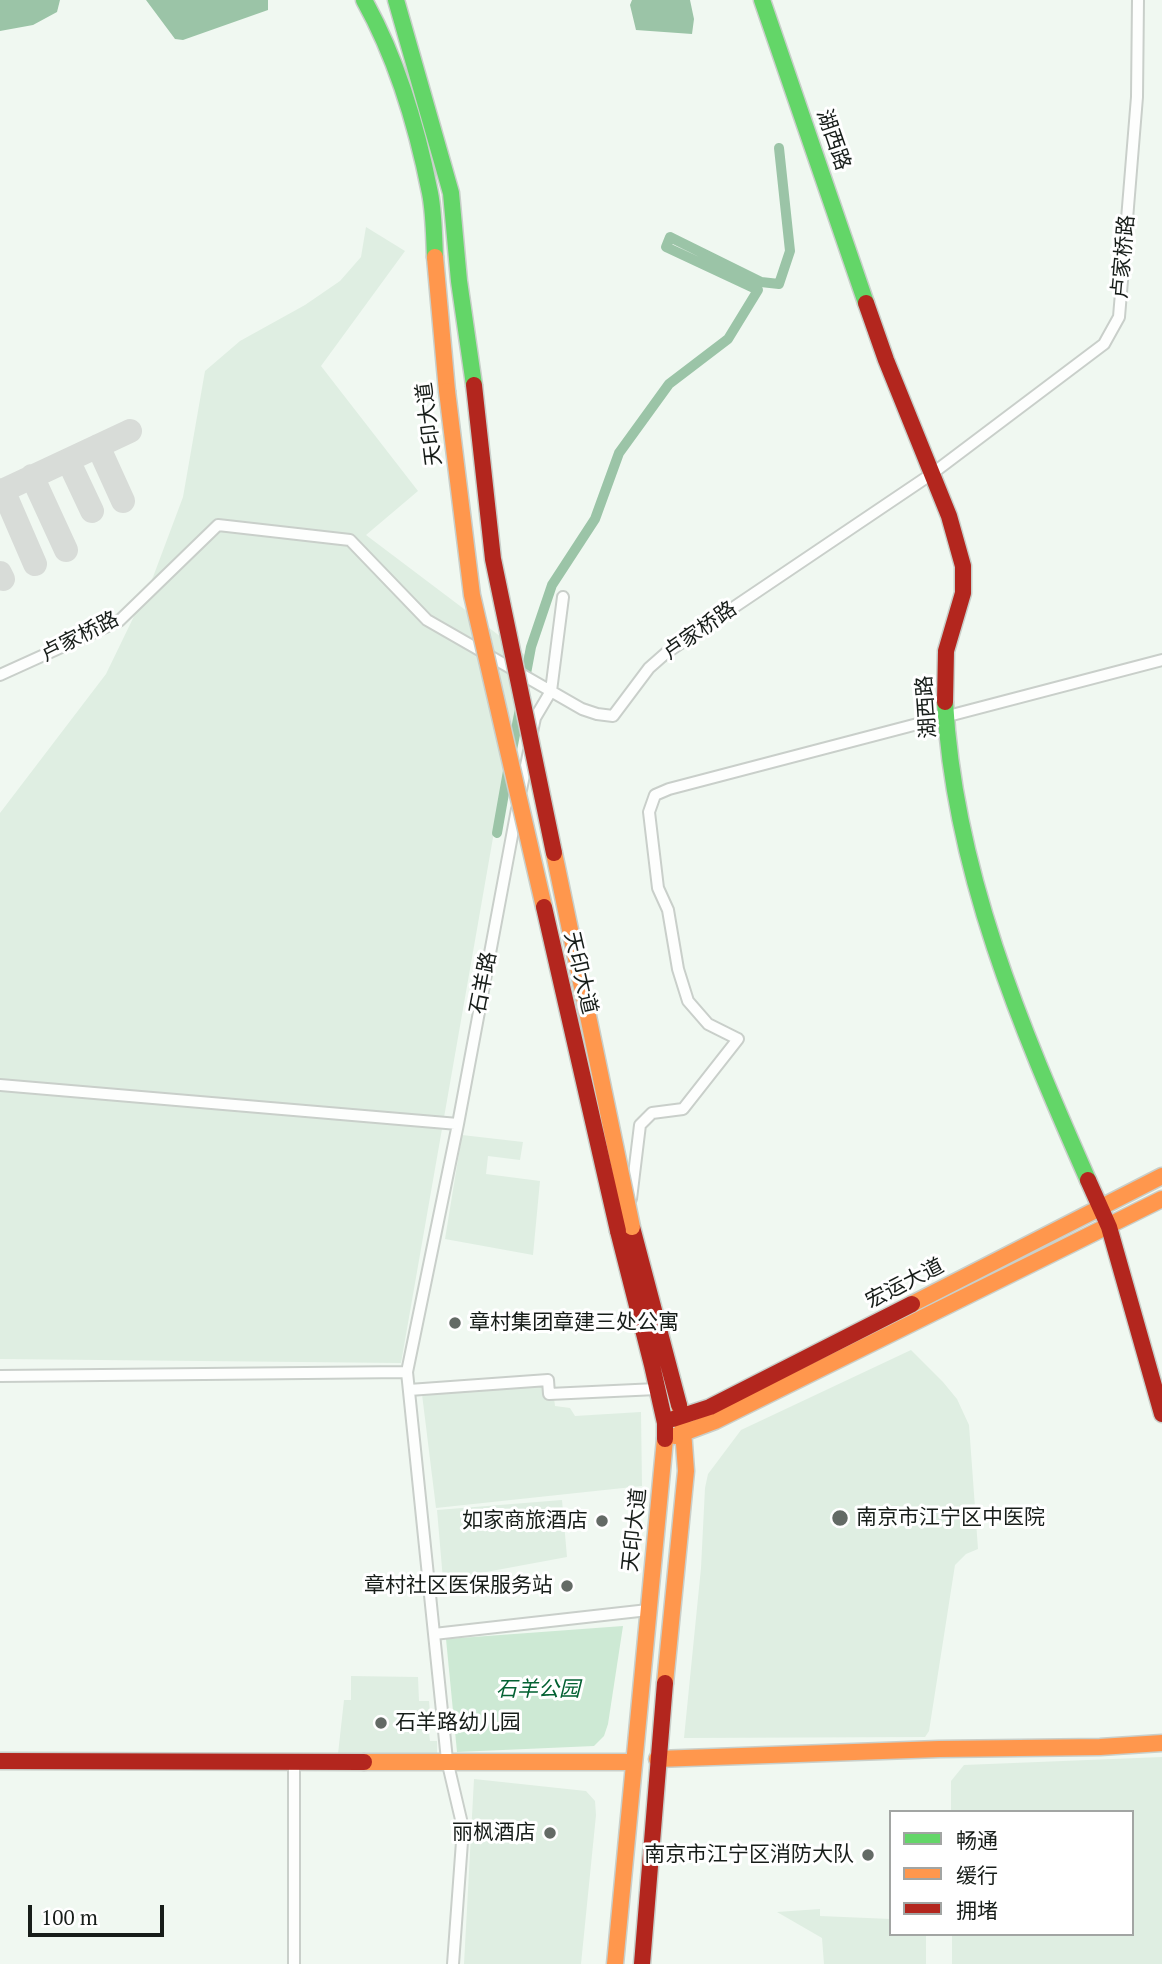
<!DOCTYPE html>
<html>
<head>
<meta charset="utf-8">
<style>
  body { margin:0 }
  #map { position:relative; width:1162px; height:1964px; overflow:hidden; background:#f0f8f1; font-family:"PT Serif","Noto Sans SC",serif }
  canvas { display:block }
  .legend { position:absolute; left:889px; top:1810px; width:245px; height:126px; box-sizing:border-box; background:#fff; border:2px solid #a2a5a3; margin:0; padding:9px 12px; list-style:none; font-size:21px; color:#171d19 }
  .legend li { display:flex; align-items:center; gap:14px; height:35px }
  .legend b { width:35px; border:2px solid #a2a5a3 }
  .scale { position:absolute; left:28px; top:1905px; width:136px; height:32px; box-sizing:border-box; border:4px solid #171d19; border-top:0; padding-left:9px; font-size:21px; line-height:24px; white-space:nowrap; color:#171d19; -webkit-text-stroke:5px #fff; paint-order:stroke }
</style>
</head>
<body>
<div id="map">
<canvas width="1162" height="1964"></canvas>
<ul class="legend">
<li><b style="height:9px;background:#63d668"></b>畅通</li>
<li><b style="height:9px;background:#ff974d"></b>缓行</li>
<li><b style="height:9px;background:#b3261e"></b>拥堵</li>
</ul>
<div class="scale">100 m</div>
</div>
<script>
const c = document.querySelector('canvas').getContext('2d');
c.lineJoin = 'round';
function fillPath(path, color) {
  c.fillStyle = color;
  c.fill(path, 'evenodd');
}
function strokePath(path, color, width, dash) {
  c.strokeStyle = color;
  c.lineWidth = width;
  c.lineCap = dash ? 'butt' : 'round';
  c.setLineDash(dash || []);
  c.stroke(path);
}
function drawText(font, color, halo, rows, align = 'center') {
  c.font = font + ' "PT Serif","Noto Sans SC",serif';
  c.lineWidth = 6;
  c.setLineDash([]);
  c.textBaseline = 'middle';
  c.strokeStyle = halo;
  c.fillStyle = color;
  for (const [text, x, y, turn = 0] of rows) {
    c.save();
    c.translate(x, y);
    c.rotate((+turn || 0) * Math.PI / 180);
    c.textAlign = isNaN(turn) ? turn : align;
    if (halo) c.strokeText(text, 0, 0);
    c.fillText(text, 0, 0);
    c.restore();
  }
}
const built = new Path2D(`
  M366,227L405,251L321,366L418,491L366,535L525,655L401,1363L0,1359V813L106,674L153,577L183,497L205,371L240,341L305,305L340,281L361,257Z
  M462,1135L523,1142L520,1160L488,1156L486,1174L540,1181L533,1255L445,1239Z
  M911,1350L943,1382L957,1399L969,1425L978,1549L966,1554L955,1565L929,1731L925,1737L684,1738L701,1568L705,1488L708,1474L741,1430Z
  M551,1376L555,1406L570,1408L575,1416L641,1412L642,1486L436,1508L421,1386Z
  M562,1500L567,1557L443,1580L437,1510Z
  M351,1676L418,1677L419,1701H429L430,1713L420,1714L422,1732H429L430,1741H437V1754H338L344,1700H351Z
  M1162,1757V1964H952V1934H1132V1812H951V1781L964,1765Z
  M474,1779L586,1791L595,1801L596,1815L581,1964H464Z
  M820,1909V1916L891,1919V1934H926V1964H824L822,1938L777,1912Z`);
const green = new Path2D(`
  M623,1626L608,1724L604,1736L594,1746L457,1752L446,1639Z`);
const water = new Path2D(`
  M0,0H60L57,12L33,25L0,31Z
  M146,0H268V10L183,40L175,39Z
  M632,0H690L694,19L692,34L636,30L630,5Z`);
const canal = new Path2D(`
  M524,684L531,647L552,585L595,519L619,453L669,384L728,339L758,290L666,247L670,237L761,282L779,284L790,251L779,148
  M512,750L520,709
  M497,833L508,771`);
const taxiway = new Path2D(`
  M98,446L123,501
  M68,460L92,511
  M32,476L66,550
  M3,490L35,564
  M0,492L130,431
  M0,573L3,579`);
const street = new Path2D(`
  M0,675L119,621L218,525L350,540L427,620L582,709L597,714L613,716L649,668L666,653L933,473L1104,344L1119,317L1137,97L1138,0
  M532,732L535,718L551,691L563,597
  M521,790L529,751
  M0,1085L458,1124
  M631,1199L640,1125L652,1113L683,1109L738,1039L708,1024L688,1001L678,969L668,910L658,888L649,812L655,795L669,789L1162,660
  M0,1376L407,1372
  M409,1390L548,1380L549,1394L657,1389
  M434,1634L648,1610
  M294,1761V1964
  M453,1964L463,1828L447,1760L407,1372L458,1124L517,809`);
const fast = new Path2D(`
  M364,0C397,59 417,127 430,193C434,213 434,236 435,257
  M396,0L451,193L459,281L474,385
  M762,0L866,303
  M945,702C954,870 1021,1028 1088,1180`);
const slow = new Path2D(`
  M435,257L447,391
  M912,1304L1162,1176
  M675,1436L715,1421L1162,1199
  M665,1683L686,1471L682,1416L679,1405
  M657,1759L939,1749L1100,1747L1162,1743
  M364,1762H633
  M615,1964L665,1439`);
const jam = new Path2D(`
  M866,303L886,360L949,516L963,566V593L946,651L945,702
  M1088,1180L1109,1227L1162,1414
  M673,1419L710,1407L912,1304
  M665,1439V1423L652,1365L618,1231L632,1227L679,1405
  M0,1761L364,1762
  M642,1964L665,1683`);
const slowBridge = new Path2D(`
  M447,391L472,595L544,907
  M554,853L632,1227`);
const jamBridge = new Path2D(`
  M474,385L493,559L554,853
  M544,907L618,1231`);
const markers = [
  [455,1323,7,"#636a65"],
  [840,1518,9,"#636a65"],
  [602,1521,7,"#636a65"],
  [567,1586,7,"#636a65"],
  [381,1723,7,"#636a65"],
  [550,1833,7,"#636a65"],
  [868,1855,7,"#636a65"]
];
const streetNames = [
  ["湖西路",833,140,71],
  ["卢家桥路",1124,257,-85],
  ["天印大道",430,424,-97],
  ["卢家桥路",700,631,-35],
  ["卢家桥路",80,637,-27],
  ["湖西路",927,707,-94],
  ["天印大道",580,973,77],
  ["石羊路",484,983,-79],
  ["宏运大道",905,1284,-27],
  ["天印大道",635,1530,-84]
];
const poiNames = [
  ["章村集团章建三处公寓",469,1323,"left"],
  ["南京市江宁区中医院",856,1518,"left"],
  ["如家商旅酒店",588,1521],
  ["章村社区医保服务站",553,1586],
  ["石羊路幼儿园",395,1723,"left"],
  ["丽枫酒店",536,1833],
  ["南京市江宁区消防大队",854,1855]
];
const parkNames = [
  ["石羊公园",538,1690]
];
fillPath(built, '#dfeee2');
fillPath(green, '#cde9d4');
fillPath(water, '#9bc4a7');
strokePath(canal, '#9bc4a7', 10);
strokePath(taxiway, '#d8dcd8', 24);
strokePath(street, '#c9cfca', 14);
strokePath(fast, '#c9cfca', 19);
strokePath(slow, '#c9cfca', 19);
strokePath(jam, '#c9cfca', 19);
strokePath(street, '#fdfefd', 10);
strokePath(fast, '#63d668', 16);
strokePath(slow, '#ff974d', 16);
strokePath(jam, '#b3261e', 16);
strokePath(slowBridge, '#c9cfca', 19, []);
strokePath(jamBridge, '#c9cfca', 19, []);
strokePath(slowBridge, '#ff974d', 16);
strokePath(jamBridge, '#b3261e', 16);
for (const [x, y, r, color] of markers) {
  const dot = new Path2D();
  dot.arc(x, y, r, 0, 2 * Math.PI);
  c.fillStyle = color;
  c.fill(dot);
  strokePath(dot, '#fff', 2.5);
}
drawText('21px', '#171d19', '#fff', streetNames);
drawText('21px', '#171d19', '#fff', poiNames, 'right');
drawText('italic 21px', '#036132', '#fff', parkNames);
</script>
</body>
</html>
